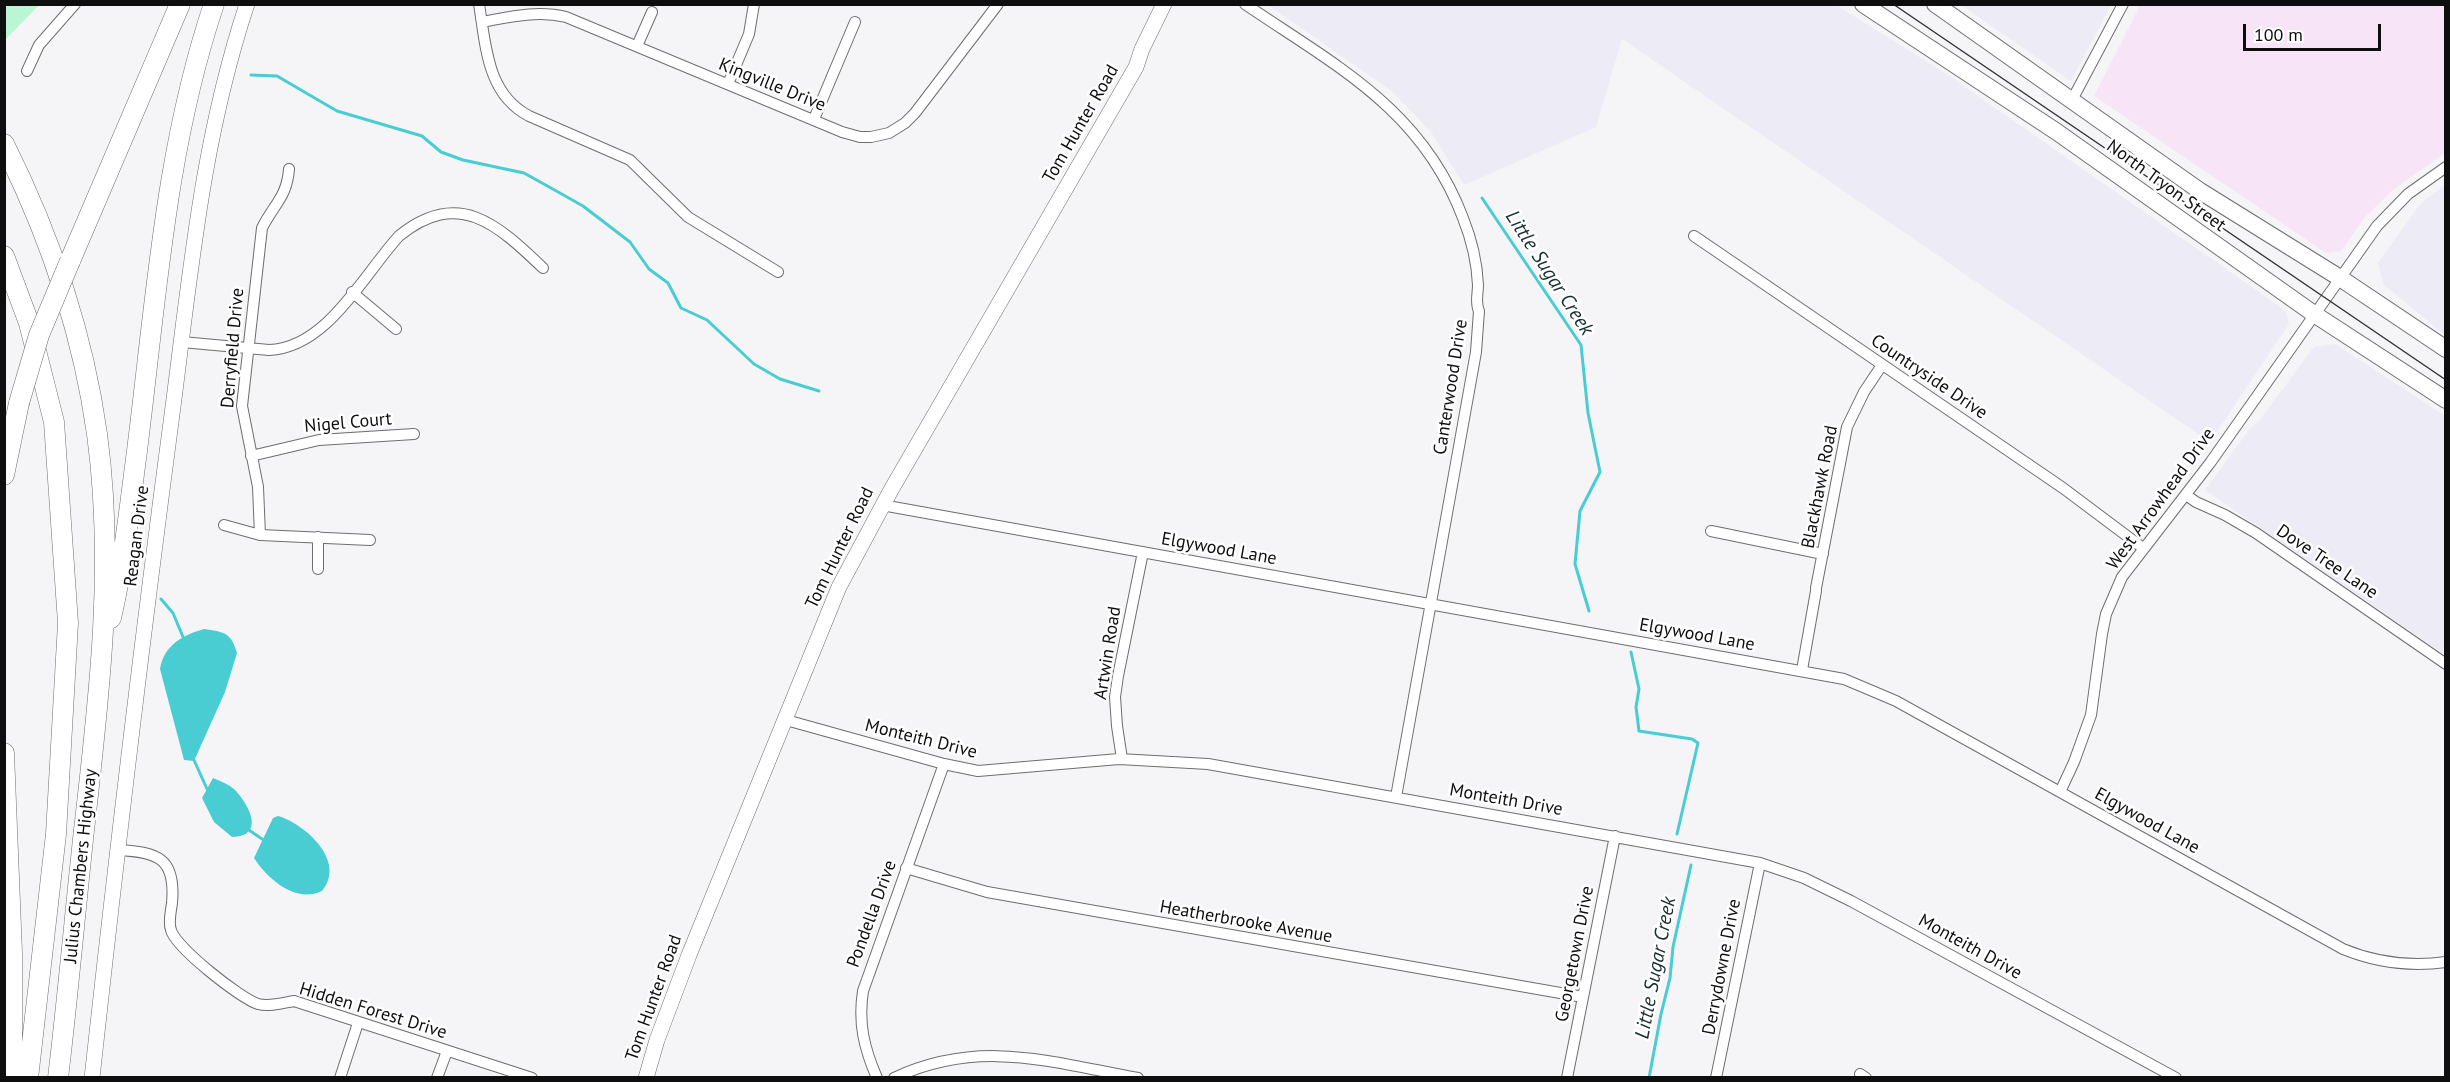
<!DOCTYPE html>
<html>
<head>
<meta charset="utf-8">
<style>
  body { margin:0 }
  #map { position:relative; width:2450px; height:1082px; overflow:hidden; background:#f5f5f8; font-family:"PT Sans",sans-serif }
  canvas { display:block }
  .frame { position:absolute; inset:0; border:6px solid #0e0e0f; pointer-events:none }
  .scale { position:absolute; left:2243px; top:24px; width:138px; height:27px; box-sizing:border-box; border:3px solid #0e0e0f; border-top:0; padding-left:8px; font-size:18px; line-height:21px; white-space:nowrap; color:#0e0e0f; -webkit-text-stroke:4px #fff; paint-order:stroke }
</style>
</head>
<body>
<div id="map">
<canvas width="2450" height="1082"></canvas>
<div class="frame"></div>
<div class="scale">100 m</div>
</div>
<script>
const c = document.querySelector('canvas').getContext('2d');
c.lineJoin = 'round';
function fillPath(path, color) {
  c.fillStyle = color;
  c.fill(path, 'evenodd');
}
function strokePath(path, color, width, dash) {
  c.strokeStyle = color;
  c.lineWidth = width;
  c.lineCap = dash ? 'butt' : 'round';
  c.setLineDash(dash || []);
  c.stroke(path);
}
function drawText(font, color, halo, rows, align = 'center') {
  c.font = font + ' "PT Sans",sans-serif';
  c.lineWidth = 5;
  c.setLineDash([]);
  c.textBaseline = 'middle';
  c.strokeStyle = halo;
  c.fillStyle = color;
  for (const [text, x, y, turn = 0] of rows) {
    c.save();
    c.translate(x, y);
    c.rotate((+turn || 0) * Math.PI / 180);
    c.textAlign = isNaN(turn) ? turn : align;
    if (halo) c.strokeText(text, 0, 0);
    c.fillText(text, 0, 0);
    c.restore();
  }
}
const built = new Path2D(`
  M1268,5H1836L1948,75L2286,311L2289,324L2210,442L1622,39L1596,127L1464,185L1431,132L1392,91Z
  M1961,5H2111L2071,81Z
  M2445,185V335L2384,285L2378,263L2421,203Z
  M2335,344L2445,416V655L2205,490L2249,430L2259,421L2314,347Z`);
const industrial = new Path2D(`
  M2140,5H2445V153L2394,189L2365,217L2341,251L2326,253L2094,96Z`);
const green = new Path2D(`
  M5,4L39,5L5,40L4,5Z`);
const water = new Path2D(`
  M204,629C224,632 231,632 237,653L225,692L194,761L184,760L160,669C164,645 183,635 204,629Z
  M213,778C220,781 228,784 234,789C248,803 267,836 232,837L214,822L202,798Z
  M278,816C305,824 347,861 322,891C295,904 267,878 254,858L273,818Z`);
const stream = new Path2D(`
  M251,75L277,76L337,111L422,136L441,152L463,160L524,173L551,188L583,206L630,242L649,269L668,283L681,308L707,320L754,364L780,379L819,391
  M1482,198L1581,345L1588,413L1600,472L1580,511L1575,564L1589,611
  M161,599L173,613L183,637
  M1631,652L1639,689L1636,707L1639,731L1692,739L1698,743L1677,834
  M194,760L207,789
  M246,828L265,841
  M1649,1078L1661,1014L1670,978L1673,947L1691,865`);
const street = new Path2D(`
  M479,4C486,47 487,94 529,116L630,160L688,217L778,272
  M1245,4C1336,66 1422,109 1463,218C1471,238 1477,263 1478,285C1478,294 1475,303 1479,311L1476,352L1396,797
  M482,22C510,17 537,10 566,17L842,132L860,137H871L889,133L905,123L915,113L998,4
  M637,46L652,12
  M27,71L39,45L75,4
  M728,84L749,34L754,4
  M2072,100L2123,4
  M814,119L855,22
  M1694,236L2063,488L2143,548
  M352,292L396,329
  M182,342L269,350C327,348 364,274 399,236C458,188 497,224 543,268
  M251,456L319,440L414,434
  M2186,495L2196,502L2225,515L2256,533L2446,664
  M882,505L1844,679L1896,701L2343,949C2377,963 2409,967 2446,962
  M224,525L260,535L370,540
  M1711,531L1823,554
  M260,535L258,487L242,406L262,228C274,204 287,197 289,169
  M318,569V537
  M1816,588L1847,427L1864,392L1882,365
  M1802,670L1816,591
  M786,720L944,764L978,771L1119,759L1208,764L1760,863L1804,878L1851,901L2176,1078
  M1122,759L1117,726L1115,697L1118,676L1143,552
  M2060,792L2074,762L2091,715L2102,634L2106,614L2122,577L2210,463L2377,226L2408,194L2446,167
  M118,850C158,852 176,858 172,903C171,911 168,922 171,930C175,947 241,999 258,1004C269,1007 283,1003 294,1001L532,1078
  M906,868L987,892L1583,997
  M1860,1074L1866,1078
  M340,1078L358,1023
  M437,1078L447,1051
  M877,1078C864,1048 858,1023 863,991L944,764
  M894,1078C980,1038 1049,1062 1138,1078
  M1567,1078L1615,836
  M1716,1078L1760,863`);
const secondary = new Path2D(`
  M92,1078C116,859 142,640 171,422C190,279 201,143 247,4
  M646,1078L657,1040L689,955L839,587L891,490L1136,67L1142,49L1164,4`);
const primary = new Path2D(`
  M1863,4L2057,132L2314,314L2446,400
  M1935,4L2200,191L2340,278L2446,349`);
const highway = new Path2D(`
  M4,144C49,234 83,334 97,434C115,566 99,699 84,830C75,913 68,995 58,1078
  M4,256L29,323L54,422L68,623L56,834L28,1078
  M70,261L180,4
  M4,475L19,403
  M111,618C122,570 128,522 134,474C155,317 163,155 214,4
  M4,753L12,953V1078`);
const tram = new Path2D(`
  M1893,4L2446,380`);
const highwayBridge = new Path2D(`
  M19,403L39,335L70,261`);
const streetNames = [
  ["Kingville Drive",772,85,22],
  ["Tom Hunter Road",1081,124,-60],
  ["North Tryon Street",2166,186,36],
  ["Derryfield Drive",233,348,-85],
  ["Countryside Drive",1929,377,34],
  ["Canterwood Drive",1451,387,-81],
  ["Nigel Court",348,423,-5],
  ["Blackhawk Road",1820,487,-79],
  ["West Arrowhead Drive",2161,499,-54],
  ["Reagan Drive",137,536,-83],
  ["Tom Hunter Road",840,548,-64],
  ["Elgywood Lane",1219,549,10],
  ["Dove Tree Lane",2327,562,34],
  ["Elgywood Lane",1697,635,10],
  ["Artwin Road",1108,653,-81],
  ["Monteith Drive",921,739,14],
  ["Monteith Drive",1506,800,10],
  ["Elgywood Lane",2147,821,29],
  ["Julius Chambers Highway",81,866,-84],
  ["Pondella Drive",872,914,-70],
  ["Heatherbrooke Avenue",1246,922,10],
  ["Monteith Drive",1970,947,29],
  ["Georgetown Drive",1575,954,-79],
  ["Derrydowne Drive",1722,967,-79],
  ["Tom Hunter Road",654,998,-70],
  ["Hidden Forest Drive",373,1011,17]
];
const waterNames = [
  ["Little Sugar Creek",1549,273,57],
  ["Little Sugar Creek",1656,968,-79]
];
fillPath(built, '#ecebf6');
fillPath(industrial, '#f7e5f7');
fillPath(green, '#baf5d4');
fillPath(water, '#49cdd3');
strokePath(stream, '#49cdd3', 3);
strokePath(street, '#6e6e71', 12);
strokePath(secondary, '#6e6e71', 16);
strokePath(primary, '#6e6e71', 18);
strokePath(highway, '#6e6e71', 21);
strokePath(street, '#fff', 10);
strokePath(secondary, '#fff', 15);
strokePath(primary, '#fff', 16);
strokePath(highway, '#fff', 20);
strokePath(tram, '#333334', 1.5);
strokePath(highwayBridge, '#6e6e71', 21, []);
strokePath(highwayBridge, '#fff', 20);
drawText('18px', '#0e0e0f', '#fff', streetNames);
drawText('italic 20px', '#172e2f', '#fff', waterNames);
</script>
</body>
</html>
